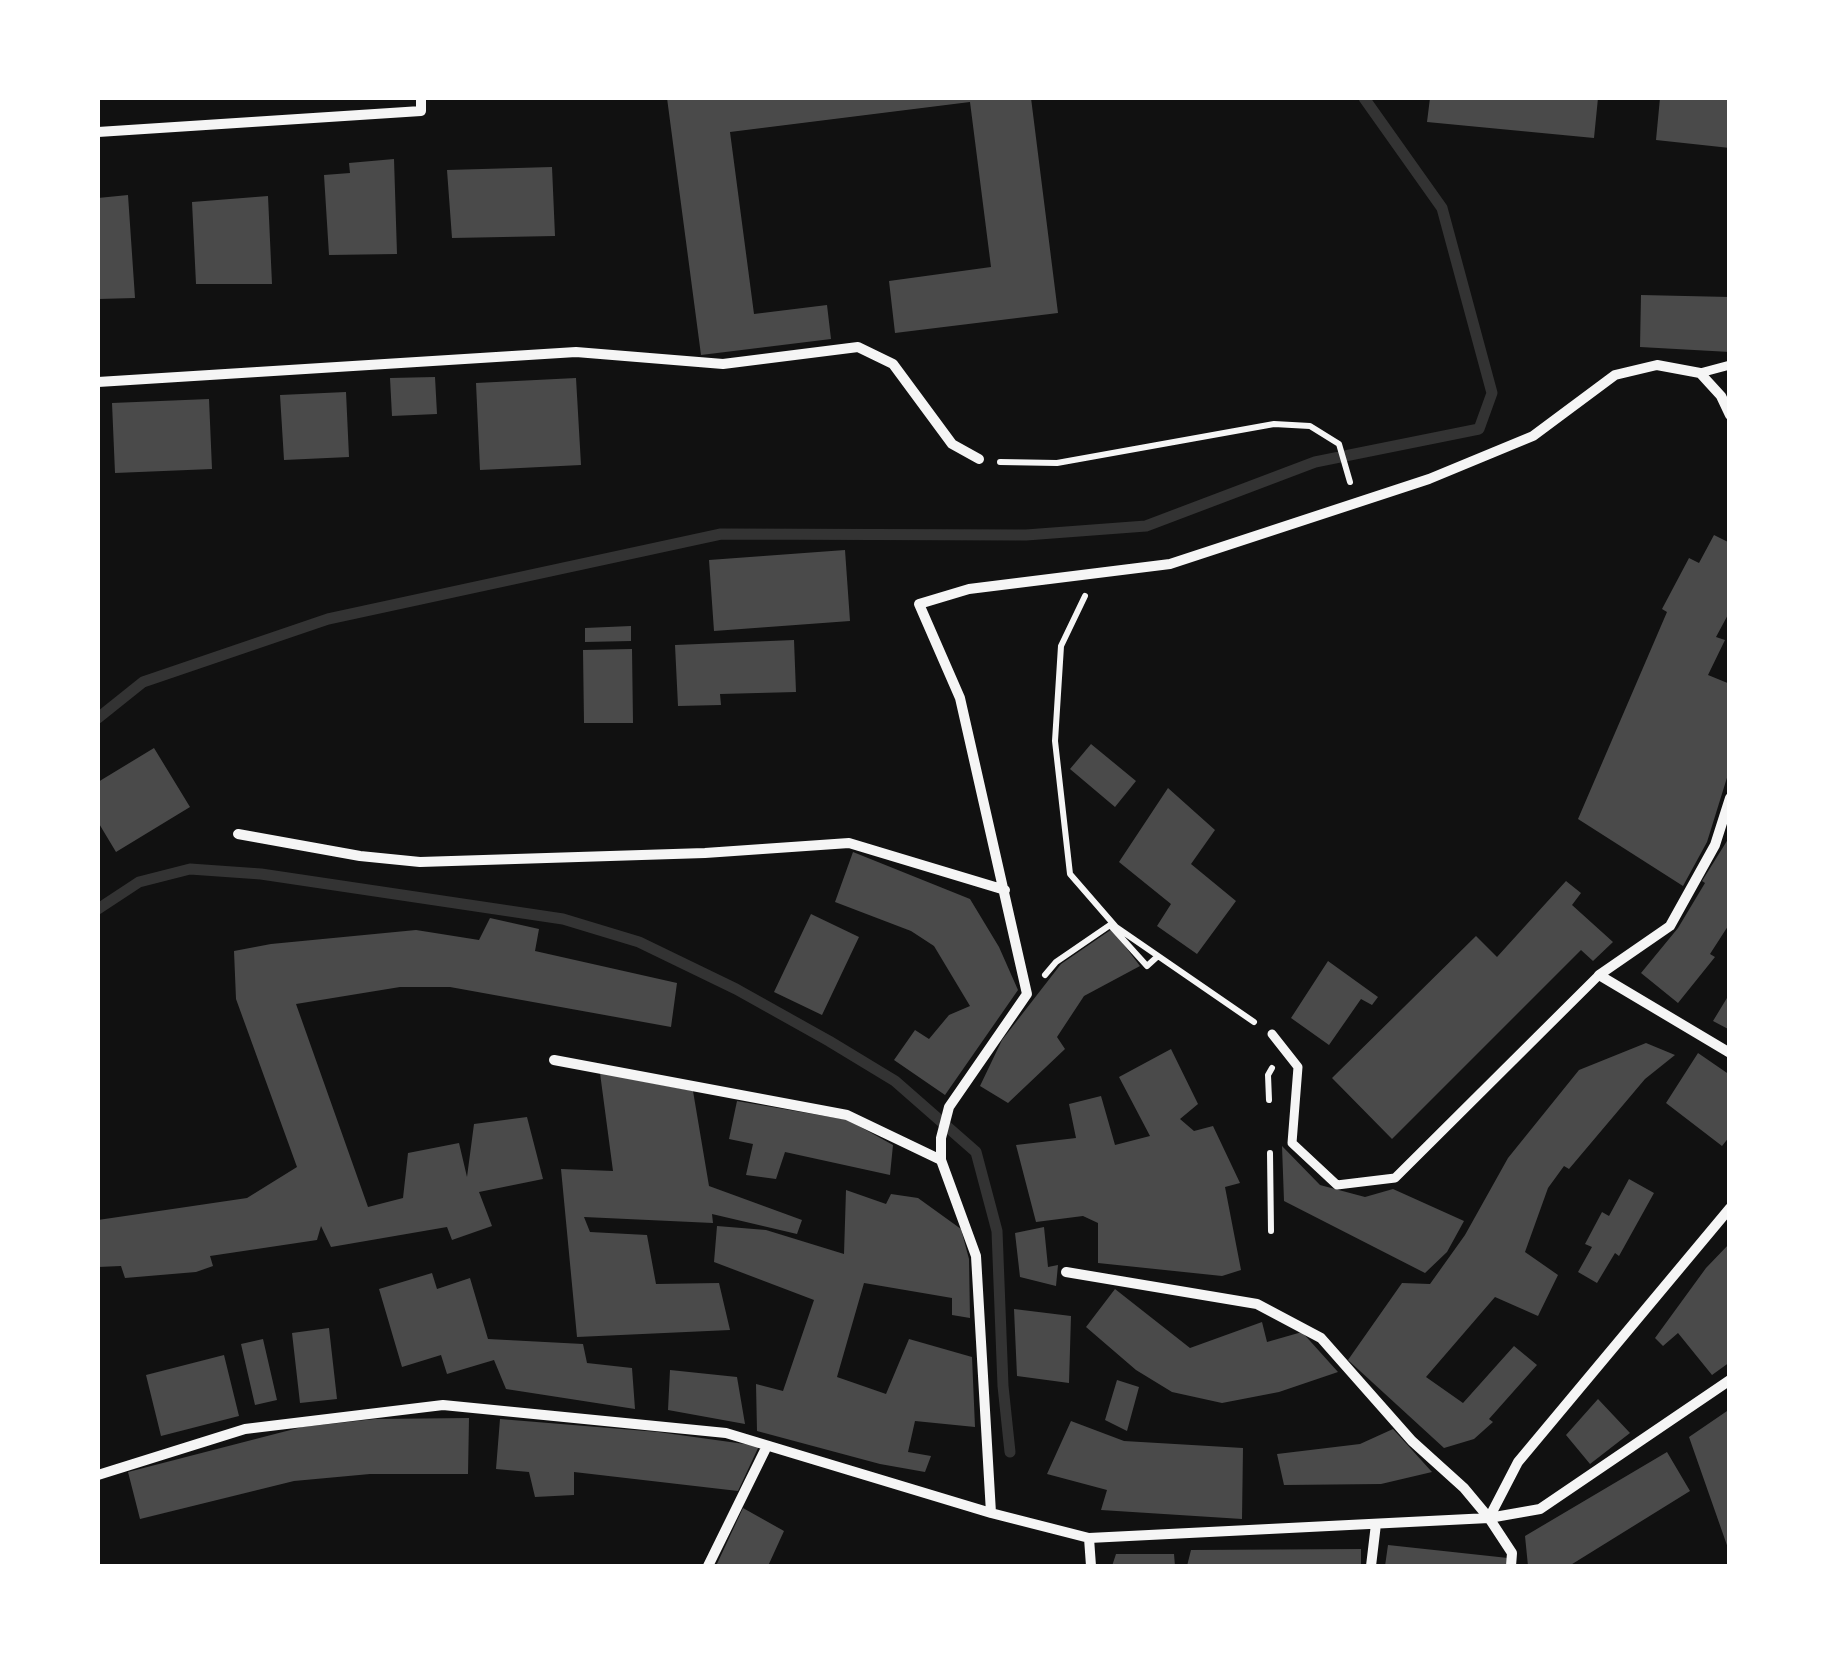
<!DOCTYPE html>
<html>
<head>
<meta charset="utf-8">
<style>
  body { margin:0 }
  #map { position:relative; width:1827px; height:1664px; overflow:hidden; background:#111; font-family:"Noto Sans",sans-serif }
  canvas { display:block }
  .frame { position:absolute; inset:0; border:100px solid #fff; pointer-events:none }
</style>
</head>
<body>
<div id="map">
<canvas width="1827" height="1664"></canvas>
<div class="frame"></div>
</div>
<script>
const c = document.querySelector('canvas').getContext('2d');
c.lineJoin = 'round';
function strokePath(path, color, width, dash) {
  c.strokeStyle = color;
  c.lineWidth = width;
  c.lineCap = dash ? 'butt' : 'round';
  c.setLineDash(dash || []);
  c.stroke(path);
}
function fillPath(path, color) {
  c.fillStyle = color;
  c.fill(path, 'evenodd');
}
const stream = new Path2D(`
  M98,718L143,682L328,619L721,534L1026,535L1146,526L1315,462L1479,429L1492,393L1442,208L1364,98
  M98,909L139,882L190,869L261,874L563,919L639,942L736,989L829,1041L895,1081L976,1152L997,1231L1003,1386L1010,1452`);
const building = new Path2D(`
  M667,98H1031L1058,313L895,333L889,281L991,267L970,102L730,132L754,314L827,305L831,339L701,355Z
  M1430,98H1598L1594,138L1427,122Z
  M1660,98H1730V148L1656,140Z
  M394,159L397,254L329,255L324,175L350,173L349,163Z
  M552,167L555,236L452,238L447,170Z
  M128,195L135,298L98,299V198Z
  M268,196L272,284H196L192,202Z
  M1641,295L1730,297V352L1640,347Z
  M435,377L437,414L392,416L390,378Z
  M576,378L581,465L480,470L476,383Z
  M346,392L349,457L284,460L280,395Z
  M209,399L212,469L115,473L112,403Z
  M1714,535L1730,543V611L1716,637L1725,640L1708,675L1730,684V768L1707,842L1683,886L1578,819L1667,612L1662,609L1689,558L1699,563Z
  M845,550L850,621L714,631L709,560Z
  M631,626V641L585,642V628Z
  M794,640L796,692L720,694L721,705L678,706L675,645Z
  M632,649L633,723H584L583,650Z
  M1091,744L1136,781L1115,807L1070,769Z
  M154,748L190,807L116,852L98,822V782Z
  M1168,788L1215,830L1191,864L1236,901L1197,954L1157,926L1171,904L1119,862Z
  M1730,836V923L1710,954L1715,957L1678,1003L1641,973L1678,928L1705,883L1702,881Z
  M853,852L970,899L999,947L1018,990L945,1095L894,1060L915,1030L929,1039L949,1015L970,1006L934,946L911,931L835,902Z
  M1566,881L1581,893L1572,905L1613,942L1593,961L1581,950L1392,1139L1332,1078L1476,936L1497,957Z
  M811,914L859,937L822,1015L774,992Z
  M490,918L539,929L535,951L677,983L671,1027L450,987H400L296,1004L368,1207L403,1198L408,1153L459,1143L467,1177L474,1124L527,1117L543,1179L479,1192L492,1226L452,1240L447,1227L331,1247L321,1226L317,1240L210,1256L213,1266L196,1272L125,1278L121,1266L98,1267V1220L247,1198L297,1167L236,999L234,951L271,944L416,930L479,940Z
  M1112,929L1140,966L1084,996L1057,1037L1065,1049L1008,1103L980,1086L1002,1040L1061,964Z
  M1328,961L1378,997L1372,1005L1361,999L1329,1045L1291,1018Z
  M1730,993V1030L1713,1021Z
  M1646,1043L1675,1055L1645,1079L1569,1169L1564,1166L1548,1188L1525,1252L1558,1275L1538,1316L1495,1297L1426,1377L1463,1403L1514,1346L1537,1365L1489,1419L1493,1422L1474,1439L1444,1448L1348,1360L1402,1283L1430,1284L1465,1235L1508,1158L1579,1070Z
  M1171,1049L1198,1104L1180,1119L1194,1131L1213,1126L1240,1183L1225,1187L1241,1270L1222,1276L1098,1263V1223L1083,1216L1036,1222L1016,1145L1076,1138L1069,1104L1101,1096L1115,1145L1150,1136L1119,1077Z
  M1698,1053L1730,1075V1136L1722,1146L1666,1103Z
  M600,1073L693,1091L709,1186L802,1220L797,1234L712,1214L713,1223L584,1217L590,1232L647,1235L656,1284L719,1283L730,1330L577,1337L561,1169L613,1171Z
  M737,1101L848,1120L893,1145L890,1175L785,1152L776,1179L746,1175L753,1144L729,1139Z
  M1282,1146L1320,1185L1365,1197L1393,1189L1464,1221L1447,1252L1425,1273L1284,1201Z
  M1629,1179L1654,1193L1619,1256L1615,1253L1597,1283L1578,1272L1592,1247L1585,1244L1602,1212L1609,1216Z
  M846,1190L886,1204L891,1194L918,1198L961,1229L969,1259L970,1318L952,1315V1298L864,1283L837,1377L886,1394L909,1339L972,1357L975,1427L915,1421L908,1452L931,1456L925,1472L880,1464L757,1431L756,1384L783,1391L814,1300L714,1262L717,1226L766,1230L844,1254Z
  M1044,1227L1048,1267L1058,1265L1056,1286L1020,1277L1015,1233Z
  M1730,1243V1362L1712,1375L1678,1333L1663,1346L1655,1338L1706,1268Z
  M432,1273L437,1289L470,1278L488,1339L583,1344L587,1363L632,1368L635,1409L506,1389L494,1360L447,1374L441,1355L402,1367L379,1289Z
  M1115,1289L1190,1348L1262,1322L1267,1342L1302,1332L1338,1372L1279,1392L1222,1403L1172,1392L1136,1370L1086,1327Z
  M1014,1309L1071,1316L1069,1383L1017,1376Z
  M329,1328L337,1399L300,1403L292,1333Z
  M263,1339L277,1400L255,1405L241,1344Z
  M224,1355L239,1416L161,1436L146,1375Z
  M670,1370L737,1377L745,1424L668,1410Z
  M1117,1380L1139,1387L1127,1431L1105,1420Z
  M1598,1399L1630,1433L1590,1464L1566,1435Z
  M1730,1409V1551H1729L1689,1437Z
  M469,1418L468,1474H370L294,1481L140,1519L128,1472L302,1427L375,1419Z
  M500,1419L658,1432L759,1446L738,1491L574,1472V1495L535,1497L529,1472L496,1469Z
  M1071,1421L1124,1441L1243,1448L1242,1519L1101,1510L1107,1490L1047,1474Z
  M1393,1429L1432,1472L1381,1484L1284,1485L1277,1454L1360,1444Z
  M1667,1452L1690,1491L1569,1566H1528L1525,1536Z
  M743,1508L784,1531L768,1566H716Z
  M1388,1545L1508,1558L1507,1566H1385Z
  M1361,1549V1566H1187L1191,1550Z
  M1116,1554H1174L1175,1566H1112Z`);
const path = new Path2D(`
  M1000,462L1057,463L1274,424L1310,426L1339,444L1350,482
  M1085,596L1061,646L1055,741L1070,874L1116,927L1254,1022
  M1045,975L1056,962L1110,925L1147,966L1158,956
  M1269,1100L1268,1075L1272,1068
  M1270,1153L1271,1231`);
const pedestrian = new Path2D(`
  M1700,373L1730,365
  M1272,1034L1298,1067L1292,1143L1337,1185L1395,1178L1599,975`);
const minor = new Path2D(`
  M98,132L421,111V98
  M98,382L576,352L723,364L858,347L893,364L952,444L979,459
  M1730,798L1715,845L1670,926L1599,975L1730,1053
  M238,834L360,856L420,862L705,853L849,843L1005,890
  M554,1060L847,1115L941,1160
  M1066,1272L1257,1304L1321,1338L1412,1441L1464,1488L1489,1518L1512,1553L1511,1566
  M98,1475L245,1429L443,1405L726,1433L991,1513L1089,1538L1489,1518L1540,1509L1730,1380
  M991,1513L976,1256L941,1160V1138L949,1107L1027,994L960,698L919,604L969,589L1170,564L1429,479L1533,436L1615,375L1657,365L1700,373L1721,396L1730,415
  M1489,1518L1518,1462L1730,1208
  M1089,1538L1091,1566
  M708,1566L767,1446
  M1371,1566L1376,1524`);
strokePath(stream, '#333', 11);
fillPath(building, '#4a4a4a');
strokePath(path, '#f5f5f5', 6);
strokePath(pedestrian, '#f5f5f5', 9);
strokePath(minor, '#f5f5f5', 10);
</script>
</body>
</html>
